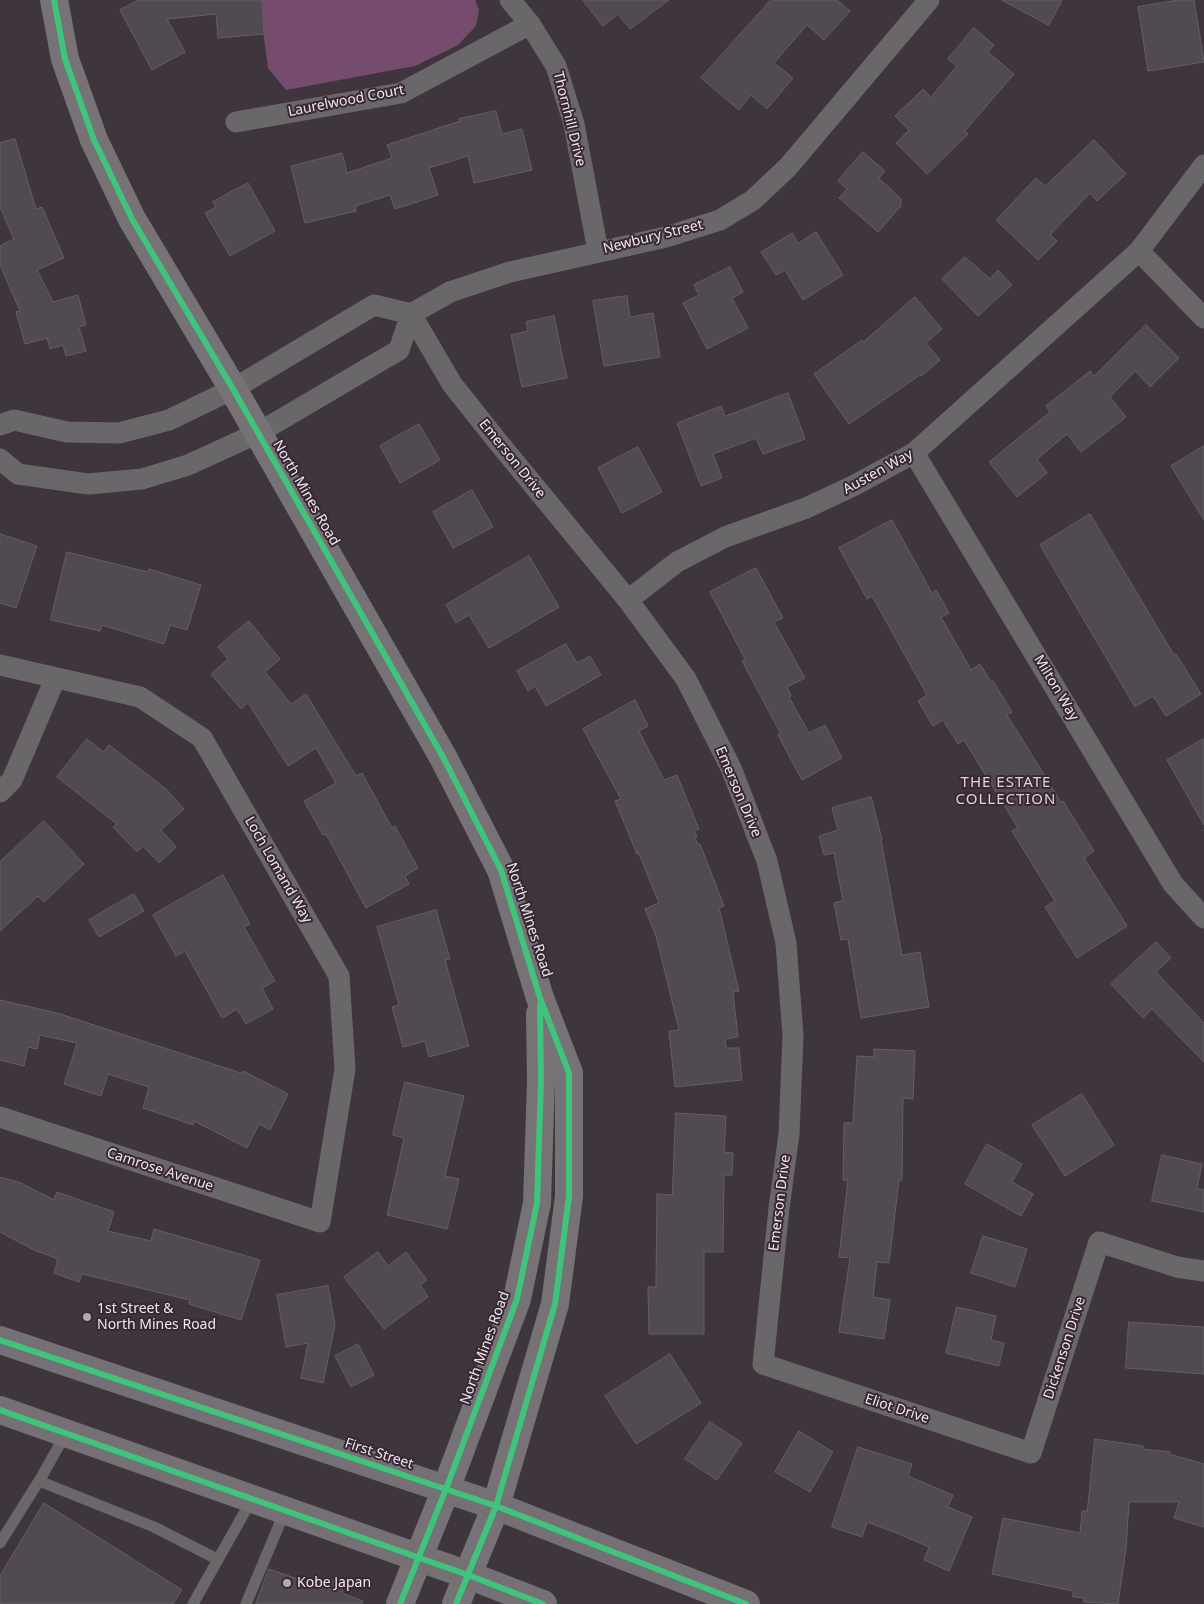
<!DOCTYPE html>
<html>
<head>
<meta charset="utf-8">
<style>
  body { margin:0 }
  canvas { display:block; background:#3e363c }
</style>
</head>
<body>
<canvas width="1204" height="1604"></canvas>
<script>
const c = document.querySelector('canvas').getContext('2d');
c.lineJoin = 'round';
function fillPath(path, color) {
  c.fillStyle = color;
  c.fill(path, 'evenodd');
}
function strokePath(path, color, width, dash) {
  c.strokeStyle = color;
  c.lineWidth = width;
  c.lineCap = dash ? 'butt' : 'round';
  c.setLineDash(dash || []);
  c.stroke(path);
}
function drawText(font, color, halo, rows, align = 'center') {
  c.font = font + ' "Noto Sans",sans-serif';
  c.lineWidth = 4;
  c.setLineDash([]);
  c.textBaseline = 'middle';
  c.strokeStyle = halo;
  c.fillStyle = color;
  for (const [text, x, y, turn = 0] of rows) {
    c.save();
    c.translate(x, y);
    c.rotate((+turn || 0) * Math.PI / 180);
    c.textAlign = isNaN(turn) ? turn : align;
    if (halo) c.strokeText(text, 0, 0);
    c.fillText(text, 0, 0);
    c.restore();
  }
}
const green = new Path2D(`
  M259,0H475L479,10L476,26L458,45L415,66L286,90L268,68Z`);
const building = new Path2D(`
  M139,0H262L264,34L218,38L216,14L167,19L185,52L152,70L120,10Z
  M583,0H669L630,29L618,14L603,26Z
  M771,0H837L850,11L824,40L807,25L774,63L793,78L767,109L751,95L739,110L701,78Z
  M1002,0H1062L1049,25Z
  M1179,0H1194L1204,62L1148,71L1138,7Z
  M974,28L994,45L988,52L1014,74L965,131L968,134L927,174L896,143L909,130L895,116L923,89L931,97L957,66L948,59Z
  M496,111L502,134L522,129L532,170L474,183L468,156L429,168L438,195L395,209L390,195L355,206L356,211L305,223L291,166L342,153L347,173L392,158L387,145L460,121L459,119Z
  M15,139L36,209L42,207L64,258L37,270L53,302L78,295L86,325L79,327L86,351L66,356L63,345L50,349L47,338L25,344L16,312L20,311L0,265V246L14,239L0,207V143Z
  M1094,140L1126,174L1097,201L1090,193L1050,235L1057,241L1038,260L996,220L1036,178L1045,186Z
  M863,152L885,171L879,178L901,199V206L878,232L839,198L847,189L838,181Z
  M248,183L275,231L230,256L205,213L216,207L213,202Z
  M816,232L843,275L803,300L785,270L776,275L761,252L792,233L798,243Z
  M965,257L990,279L998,270L1012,285L978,316L942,279Z
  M730,267L743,292L732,298L748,328L707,349L683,303L699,295L694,285Z
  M627,296L630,317L653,313L660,357L604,366L593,301Z
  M915,297L942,329L926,343L940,360L921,376L920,375L849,424L814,374L862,340L863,342Z
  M554,316L567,378L522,387L511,335L528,331L526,322Z
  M1146,325L1179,358L1150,387L1135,371L1110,397L1126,417L1081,452L1067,434L1037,459L1047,473L1017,497L989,462L1050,412L1046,406L1090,371L1094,376Z
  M788,393L805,439L763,454L756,438L713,454L722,478L701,486L677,423L721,406L725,416Z
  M419,424L440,460L400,483L380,446Z
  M1204,446V520L1171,466Z
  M638,447L662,492L622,513L598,468Z
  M472,490L493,527L453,548L433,512Z
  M1090,514L1174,655L1176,654L1201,694L1166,716L1153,696L1135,707L1040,545Z
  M892,520L932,593L936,590L949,613L941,617L971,670L980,664L991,682L993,681L1012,712L1007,715L1061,802L1063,801L1094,851L1084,858L1127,926L1077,958L1045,907L1055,901L1012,831L1018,828L964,740L958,744L943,720L933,726L918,701L927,695L872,596L867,599L839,548Z
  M0,534L37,546L16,608L0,603Z
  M67,552L148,572L149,569L201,585L187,630L170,625L164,644L102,625L100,631L51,620Z
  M529,556L559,607L489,648L469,615L456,623L446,605Z
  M756,568L783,618L774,622L805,678L787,687L791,696L789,697L809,733L825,725L842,758L802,780L778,735L781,734L742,661L745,659L710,592Z
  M249,621L280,659L265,672L291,704L306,694L356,776L362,773L392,828L395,826L418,868L405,876L409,884L366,908L326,834L323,835L304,801L336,783L316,748L288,766L248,703L241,709L211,674L228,659L218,647Z
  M566,644L577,663L590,656L601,675L546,706L535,686L528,691L517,671Z
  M635,700L648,726L639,731L664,780L677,775L699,829L694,831L697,837L695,838L698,845L700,844L724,906L719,908L739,991L733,992L738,1037L725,1039L726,1048H739L742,1080L675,1087L669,1031L679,1030L656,936L645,909L659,903L639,854H637L615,801L621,799L583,729Z
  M87,739L103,752L109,745L166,789L184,809L161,830L176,847L159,863L143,846L137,852L113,827L117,824L57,777Z
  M1204,739V825L1167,760Z
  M871,797L882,839L881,840L902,955L920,952L929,1007L861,1018L848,939L841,940L834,903L843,901L834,853L824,855L819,836L838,830L832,808Z
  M44,821L84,864L44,902L38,896L0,931V862Z
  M223,875L250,924L244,927L275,981L262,988L273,1009L246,1024L237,1009L222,1018L185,951L176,956L153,915Z
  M134,894L144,911L99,937L89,920Z
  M436,910L450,959L445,960L469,1046L429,1057L425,1041L403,1047L392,1007L399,1005L377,927Z
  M1156,942L1171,958L1156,972L1204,1023V1062L1152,1009L1143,1018L1111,984Z
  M0,1000L57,1013L241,1073L243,1071L288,1094L270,1130L259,1124L247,1148L194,1121L193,1125L143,1108L149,1087L108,1074L101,1096L64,1084L77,1043L40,1035L37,1049L28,1047L24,1066L0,1060Z
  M874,1049L915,1051L913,1099L903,1098L902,1180H899L889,1263L877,1262L873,1297L890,1300L884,1339L839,1332L850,1258L839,1257L848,1180H843L844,1123H853L857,1056L874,1057Z
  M405,1082L464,1096L445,1176L459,1179L447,1229L387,1215L404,1138L393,1135Z
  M1082,1094L1114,1145L1065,1176L1032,1125Z
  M676,1113L726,1116L724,1152L733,1153L732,1175H724L723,1252H704V1334H649L648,1287H656L657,1194L672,1195Z
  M987,1144L1022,1164L1012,1182L1033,1194L1021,1216L965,1184Z
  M1162,1155L1202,1164L1197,1188L1204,1190V1212L1152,1201Z
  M0,1177L21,1183L54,1200L57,1192L114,1212L108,1231L151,1241L154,1229L260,1260L241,1320L189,1304L190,1300L82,1274L79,1282L54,1273L58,1259L34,1250L0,1232Z
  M983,1236L1027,1249L1015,1287L971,1273Z
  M378,1252L388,1266L406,1252L427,1280L420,1285L428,1297L384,1329L344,1277Z
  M328,1286L335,1325L323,1383L301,1378L308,1343L286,1347L277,1295Z
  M957,1307L996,1316L991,1340L1004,1343L999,1366L946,1353Z
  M1129,1322L1204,1327V1374L1126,1368Z
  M358,1344L374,1375L351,1387L335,1356Z
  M670,1354L701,1403L636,1444L605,1396Z
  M710,1422L742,1443L717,1480L685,1459Z
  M799,1431L833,1452L810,1492L775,1472Z
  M1095,1439L1143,1446V1449L1170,1452L1169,1454L1204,1464V1527L1174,1518L1179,1502H1129L1126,1548L1118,1604L1084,1602V1598L1073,1597V1591L992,1574L1003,1518L1080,1533L1082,1511H1087Z
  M858,1447L912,1464L908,1476L953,1495L948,1507L972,1517L949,1571L924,1560L929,1547L894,1532L867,1522L862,1537L832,1527Z
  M44,1503L182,1590L173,1604H0V1576Z
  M269,1569L321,1587L337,1579L344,1594L363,1601L362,1604H256Z`);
const service = new Path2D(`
  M39,1481L154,1527L217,1559
  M0,1543L42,1476L66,1433
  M193,1604L252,1499
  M246,1604L285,1511`);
const minor = new Path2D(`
  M510,0L530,24L556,66L574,124L598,251
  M236,122L401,93L530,24
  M1139,251L1204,318
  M411,314L452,384L498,442L628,600L686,679L731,768L767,861L786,943L793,1036L789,1134L779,1208L763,1364L1031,1453L1099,1242L1177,1267L1204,1271
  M0,425L14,420L67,432L119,433L169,420L233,389L374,305L411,314L450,292L510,272L666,237L720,220L753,200L788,167L929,0
  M914,453L1173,884L1204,918
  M0,459L18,474L88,484L142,479L188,465L258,433L399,350L411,314
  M628,600L677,562L725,537L806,508L853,486L914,453L1139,251L1204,165
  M0,665L140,697L202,738L339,976L345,1069L320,1222L0,1117
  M0,792L12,780L55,679`);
const secondary = new Path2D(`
  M54,0L65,59L94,140L132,219L233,389L443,757L501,870L540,998L569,1073V1196L555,1304L496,1506L456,1604
  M400,1604L446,1489L517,1299L537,1203L541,1081L540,1014`);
const primary = new Path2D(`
  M0,1340L496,1506L746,1604
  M0,1410L468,1575L543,1604`);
const cycleway = new Path2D(`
  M54,0L65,59L94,140L132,219L233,389L443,757L501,870L540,998L569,1073V1196L555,1304L496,1506L456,1604
  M0,1340L496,1506L746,1604
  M0,1410L468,1575L543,1604
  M400,1604L446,1489L517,1299L537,1203L541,1081L540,1005`);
const markers = [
  [87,1317,5,"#b2a8b0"],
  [287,1583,5,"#b2a8b0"]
];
const streetNames = [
  ["Laurelwood Court",346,101,-11],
  ["Thornhill Drive",569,119,76],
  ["Newbury Street",653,237,-14],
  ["Emerson Drive",512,459,51],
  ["Austen Way",878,472,-29],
  ["North Mines Road",306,493,60],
  ["Milton Way",1056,688,59],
  ["Emerson Drive",738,792,67],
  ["Loch Lomand Way",278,870,60],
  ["North Mines Road",529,920,72],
  ["Camrose Avenue",160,1170,18],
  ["Emerson Drive",780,1203,-83],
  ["North Mines Road",485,1348,-70],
  ["Dickenson Drive",1065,1348,-72],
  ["Eliot Drive",897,1409,18],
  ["First Street",379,1454,18]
];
const poiNames = [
  ["1st Street &",97,1309],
  ["North Mines Road",97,1325],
  ["Kobe Japan",297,1583]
];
const neighbourhoodNames = [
  ["THE ESTATE",1006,783],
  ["COLLECTION",1006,800]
];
fillPath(green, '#754c6d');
fillPath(building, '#514a50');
strokePath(building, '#645e63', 1);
strokePath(service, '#6a676a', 11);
strokePath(minor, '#6a676a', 21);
strokePath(secondary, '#767275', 28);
strokePath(primary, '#747073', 28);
strokePath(cycleway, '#40c37c', 6);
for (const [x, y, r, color] of markers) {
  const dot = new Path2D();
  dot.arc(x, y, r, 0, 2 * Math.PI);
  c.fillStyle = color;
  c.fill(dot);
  strokePath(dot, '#372834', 2);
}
drawText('14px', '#f1e6ee', '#372834', streetNames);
drawText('14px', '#f1e6ee', '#372834', poiNames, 'left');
c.letterSpacing = '1px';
drawText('15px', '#e3cede', '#372834', neighbourhoodNames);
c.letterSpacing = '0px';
</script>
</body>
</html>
